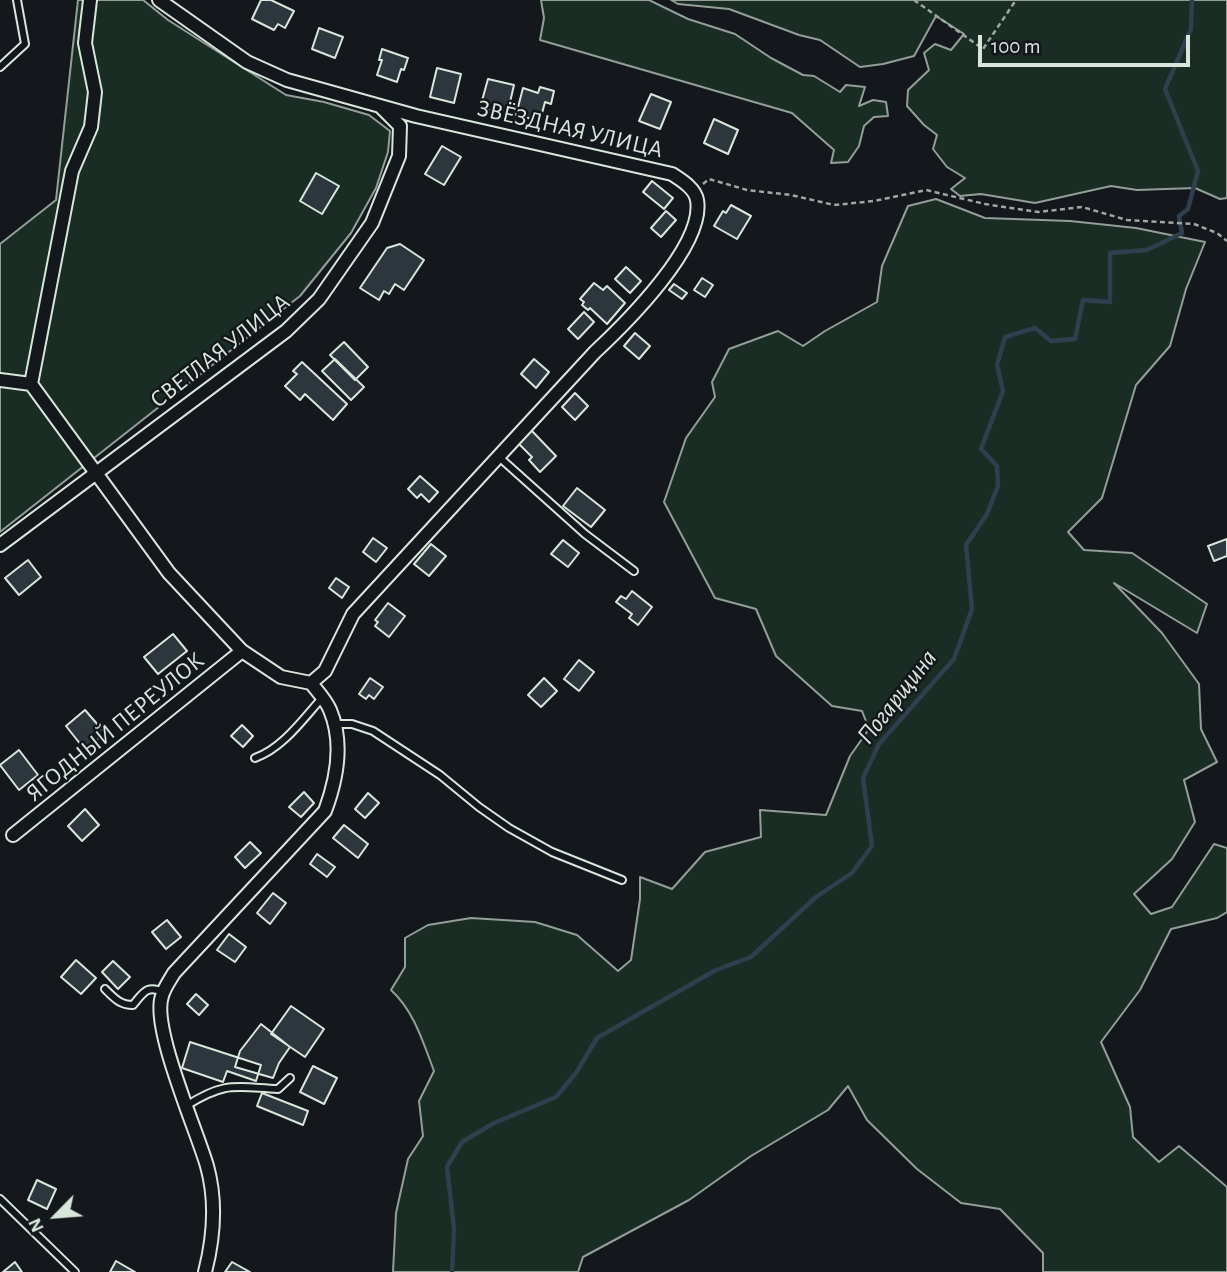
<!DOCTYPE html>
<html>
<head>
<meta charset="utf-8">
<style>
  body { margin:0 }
  #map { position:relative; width:1227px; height:1272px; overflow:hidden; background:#14181c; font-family:"Alegreya Sans",sans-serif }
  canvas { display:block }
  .north { position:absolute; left:21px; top:1181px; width:70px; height:70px; -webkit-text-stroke:5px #14181c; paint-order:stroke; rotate:245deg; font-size:19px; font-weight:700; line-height:28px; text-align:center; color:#d8e6dc }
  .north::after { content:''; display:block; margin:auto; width:24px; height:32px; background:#d8e6dc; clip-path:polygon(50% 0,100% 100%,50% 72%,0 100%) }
  .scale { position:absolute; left:978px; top:35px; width:212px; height:32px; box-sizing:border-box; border:4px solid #d8e6dc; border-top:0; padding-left:9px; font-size:21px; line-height:24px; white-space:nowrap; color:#d8e6dc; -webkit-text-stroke:5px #14181c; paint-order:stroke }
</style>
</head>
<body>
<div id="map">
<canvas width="1227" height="1272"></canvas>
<div class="north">N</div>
<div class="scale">100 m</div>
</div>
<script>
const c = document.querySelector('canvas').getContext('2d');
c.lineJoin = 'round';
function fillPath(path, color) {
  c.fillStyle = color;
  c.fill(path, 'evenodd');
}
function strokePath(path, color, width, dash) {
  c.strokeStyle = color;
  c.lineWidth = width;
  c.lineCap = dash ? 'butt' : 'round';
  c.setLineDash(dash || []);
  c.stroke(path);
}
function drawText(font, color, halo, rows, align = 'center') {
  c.font = font + ' "Alegreya Sans",sans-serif';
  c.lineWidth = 5;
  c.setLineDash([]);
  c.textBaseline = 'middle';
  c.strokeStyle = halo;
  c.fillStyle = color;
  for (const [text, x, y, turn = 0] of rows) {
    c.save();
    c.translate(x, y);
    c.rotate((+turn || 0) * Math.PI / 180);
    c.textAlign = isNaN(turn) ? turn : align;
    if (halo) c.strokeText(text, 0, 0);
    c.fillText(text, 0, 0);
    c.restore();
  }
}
const green = new Path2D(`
  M78,0H143L168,20L286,95L324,102L369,115L390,131L388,152L376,188L351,233L300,296L0,532V244L56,200Z
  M541,0H649L688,19L735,34L771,58L803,75L814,76L840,92L846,85L865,87L859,106L873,100L886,102L888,116L874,117L864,126L859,146L848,162L831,163L834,150L792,113L540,40L544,18Z
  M671,0H1227V198L1220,199L1195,188L1137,190L1111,186L1035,203L981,194L960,196L951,189L965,178L947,167L933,149L937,135L924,125L907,106L908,90L929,70L924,53L935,44L951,50L964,34L936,16L914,56L883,64L860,67L820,40L799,35L729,9L678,4Z
  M936,199L985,218L1070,221L1136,228L1205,242L1186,289L1170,346L1136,385L1102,498L1068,532L1084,550L1132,553L1207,604L1197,633L1114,583L1162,633L1199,684L1201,729L1217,762L1184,780L1195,822L1172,859L1134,894L1151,914L1172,907L1214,844L1227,848V912L1217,918L1171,929L1140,990L1101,1042L1130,1107L1133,1137L1159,1162L1179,1146L1227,1187V1272H1043V1253L1000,1209L961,1203L917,1169L867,1120L848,1086L828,1110L751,1156L689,1200L583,1257L578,1272H393L396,1213L408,1159L423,1136L419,1101L434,1071C423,1042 414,1011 391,990L405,967V938L428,925L471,918L535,922L577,935L618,971L631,960L640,899V877L672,889L705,852L761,837L760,810L826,815L850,756L869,729L862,711L832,706L776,656L756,609L715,598L664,502L686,438L715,397L712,382L729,349L778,331L803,346L825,331L877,302L882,266L908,206Z`);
const stream = new Path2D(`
  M452,1272L454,1229L447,1167L462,1142L494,1123L556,1097L576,1073L597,1038L716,970L751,957L816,897L852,873L872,846L863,778L879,744L954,659L972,609L966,545L987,514L998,486L997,466L981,449L1003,391L997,365L1005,337L1035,328L1051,341L1075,339L1083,300L1110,302V253L1147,250L1182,233L1179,216L1188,209L1198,171L1165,89L1191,29L1192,0`);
const building = new Path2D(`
  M261,0H271L294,11L285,28L278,24L274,30L252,19Z
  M319,28L343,37L335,58L312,49Z
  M382,49L408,58L404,70L401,69L397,82L377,75L382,60H379Z
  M437,68L461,74L454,103L430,97Z
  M488,79L514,85L508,111L499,108L498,112L480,108Z
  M540,87L554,91L551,104L545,102L540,121L516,115L523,88L538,93Z
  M651,94L671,102L660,129L639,121Z
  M714,119L738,130L728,154L704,143Z
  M442,146L461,157L444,185L425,174Z
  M316,173L339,186L322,214L300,201Z
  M652,181L673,198L664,209L643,192Z
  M731,205L751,216L737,239L714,226L723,211L726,213Z
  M666,211L676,220L661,237L651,228Z
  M400,244L424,260L404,290L395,284L389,294L384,291L379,300L360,288L387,248Z
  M626,267L641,281L630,293L615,279Z
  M702,278L713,285L705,297L694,290Z
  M594,283L603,290L607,286L625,303L607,324L590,308L588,310L582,305L584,302L580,299Z
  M674,284L687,293L682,299L669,290Z
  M584,312L594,322L578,339L568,329Z
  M635,333L650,346L639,359L624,346Z
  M344,342L368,367L355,380L330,355Z
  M335,359L364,387L351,400L322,371Z
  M534,359L549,372L536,388L521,374Z
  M302,362L347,404L333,420L305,394L300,400L285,386L297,374L293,371Z
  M575,393L588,406L575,420L562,407Z
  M531,430L556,456L540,472L529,460L532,457L518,443Z
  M420,476L438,492L429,502L421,494L417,498L408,489Z
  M577,488L605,510L591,527L563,506Z
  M373,538L387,548L376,562L363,552Z
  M1227,539V556L1214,561L1208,546Z
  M563,540L579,553L568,567L551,554Z
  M431,544L446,556L429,576L414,564Z
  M28,560L41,577L19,595L5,578Z
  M336,578L349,587L342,598L329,588Z
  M632,591L652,607L638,625L629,618L632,614L616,602L621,596L626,599Z
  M388,603L405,616L389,637L375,626L378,622L375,620Z
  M173,634L187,651L158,674L144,657Z
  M579,660L594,672L579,691L564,679Z
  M370,678L383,687L374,699L369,695L366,699L359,694Z
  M544,678L557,691L541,707L528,695Z
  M85,710L105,733L85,750L66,726Z
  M242,725L253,736L243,747L231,736Z
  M19,750L38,775L19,790L0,765Z
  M304,792L314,803L301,817L289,807Z
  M368,793L379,803L365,818L355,809Z
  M85,809L99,825L82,841L68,826Z
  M344,825L368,844L358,858L333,838Z
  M250,842L261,853L245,868L235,857Z
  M317,854L335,867L327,877L310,864Z
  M273,893L286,903L270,924L257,913Z
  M167,920L181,937L166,949L152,932Z
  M229,934L246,947L235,962L217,950Z
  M76,960L96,978L81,994L61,977Z
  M113,961L130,977L118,989L102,972Z
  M196,994L208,1005L199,1015L187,1004Z
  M291,1006L324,1029L305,1057L271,1034Z
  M261,1024L290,1047L279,1063L273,1078L235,1067L240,1051Z
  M190,1042L261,1065L256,1081L227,1071L223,1082L182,1068Z
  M313,1066L337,1078L324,1104L300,1092Z
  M262,1093L308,1111L303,1125L257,1106Z
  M37,1180L56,1189L47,1209L28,1200Z
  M116,1261L135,1272H110Z
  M15,1262L22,1272H3Z
  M232,1262L250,1272H225Z`);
const path = new Path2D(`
  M914,0L983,49L1016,0
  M703,184L709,179L747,190L791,195L834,205L874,201L926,190L985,204L1038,212L1082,207L1127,220L1194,224L1217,233L1227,241`);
const service = new Path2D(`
  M0,67L25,44L17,0
  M499,457L585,534L634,571
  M336,724H352L373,731L440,775L479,807L509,828L552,852L622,880
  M255,758C283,748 303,719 322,698
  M105,989C114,998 120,1005 133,1005C144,992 146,985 164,992
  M186,1106C225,1081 235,1087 278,1089L290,1078
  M0,1199L75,1272`);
const minor = new Path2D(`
  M90,0L85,43L95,92L91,127L72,171L31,384L169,573L242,651L281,677L311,683C317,691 326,700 330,710C344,743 337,779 325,811L174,973C170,980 164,988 162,996C151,1027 197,1131 207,1166C217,1202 214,1237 205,1272
  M159,0L247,62L287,80L416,116L672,174C681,180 695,188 697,200C705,245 626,323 595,352L353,614L325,671L311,683
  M0,380L31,384
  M0,545L286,331L319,299L372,223L399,156L400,126L380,106
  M13,835L242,651`);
const streetNames = [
  ["ЗВЁЗДНАЯ УЛИЦА",570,129,13],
  ["СВЕТЛАЯ УЛИЦА",220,351,-38],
  ["ЯГОДНЫЙ ПЕРЕУЛОК",115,727,-39]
];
const waterNames = [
  ["Погарщина",897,697,-52]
];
fillPath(green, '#1a2d24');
strokePath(green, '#939e99', 2);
strokePath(stream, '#2f3f4d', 4.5);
fillPath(building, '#2c363c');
strokePath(building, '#d8e6dc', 2);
strokePath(service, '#d8e6dc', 10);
strokePath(minor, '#d8e6dc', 16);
strokePath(path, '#9da8a2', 2.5, [5, 3.5]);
strokePath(service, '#14181c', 6);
strokePath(minor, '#14181c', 12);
drawText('24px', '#d8e6dc', '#14181c', streetNames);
drawText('italic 26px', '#d8e6dc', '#14181c', waterNames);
</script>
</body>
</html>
